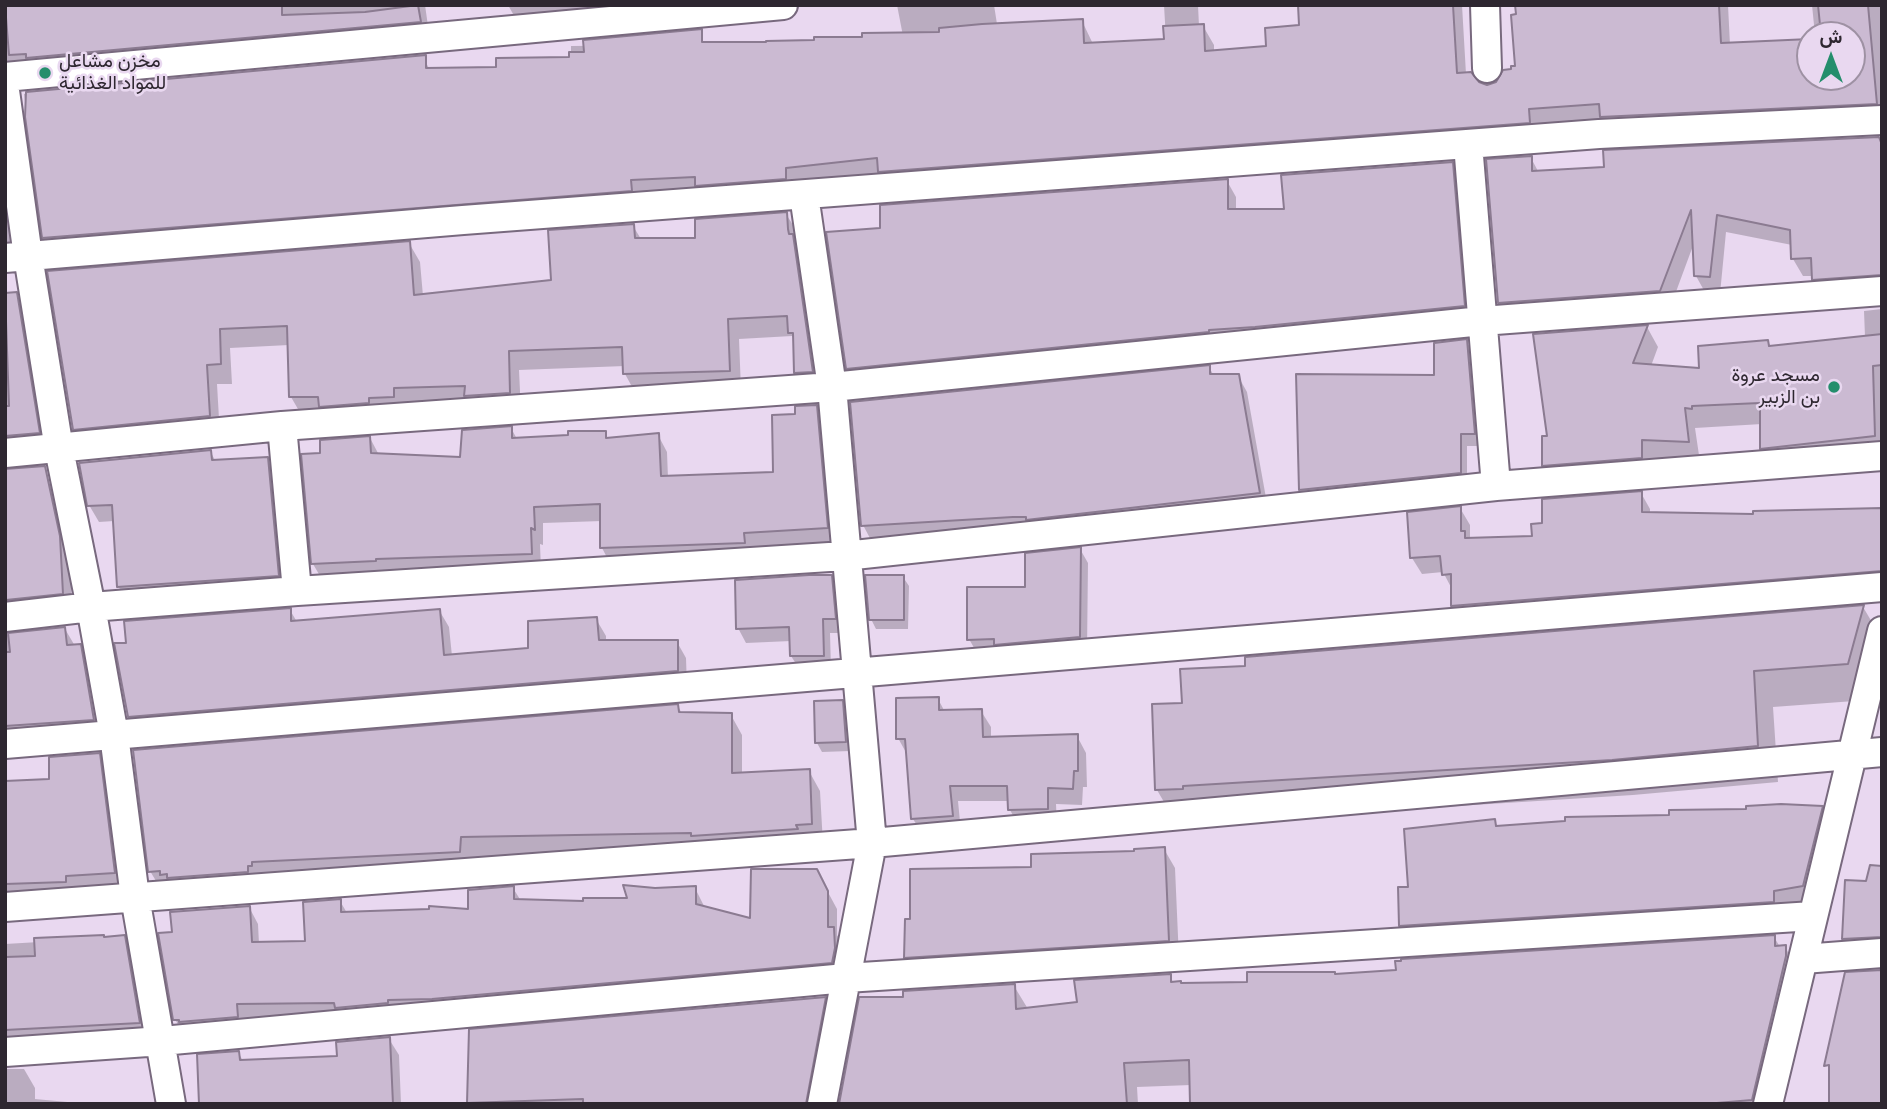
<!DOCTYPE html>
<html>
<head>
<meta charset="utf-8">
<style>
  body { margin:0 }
  #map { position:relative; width:1887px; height:1109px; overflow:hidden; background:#e9d8f0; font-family:Poppins,Vazirmatn,sans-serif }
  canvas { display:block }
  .frame { position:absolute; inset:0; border:7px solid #2e2730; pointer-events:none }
  .north { position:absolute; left:1796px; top:21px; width:70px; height:70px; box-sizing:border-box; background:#e9d8f0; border:2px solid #9e91a3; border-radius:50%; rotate:0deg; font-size:19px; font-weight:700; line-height:28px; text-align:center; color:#2e2730 }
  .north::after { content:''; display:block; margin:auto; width:24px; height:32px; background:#248e6c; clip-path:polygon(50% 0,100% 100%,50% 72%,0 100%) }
</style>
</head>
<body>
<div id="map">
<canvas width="1887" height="1109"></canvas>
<div class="frame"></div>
<div class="north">ش</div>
</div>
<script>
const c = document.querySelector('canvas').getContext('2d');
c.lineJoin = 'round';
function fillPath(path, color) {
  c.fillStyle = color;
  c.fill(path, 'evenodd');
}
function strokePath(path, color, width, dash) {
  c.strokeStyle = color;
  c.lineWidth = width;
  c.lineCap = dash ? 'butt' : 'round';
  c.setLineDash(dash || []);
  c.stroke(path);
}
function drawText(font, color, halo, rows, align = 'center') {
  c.font = font + ' Poppins,Vazirmatn,sans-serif';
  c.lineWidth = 5;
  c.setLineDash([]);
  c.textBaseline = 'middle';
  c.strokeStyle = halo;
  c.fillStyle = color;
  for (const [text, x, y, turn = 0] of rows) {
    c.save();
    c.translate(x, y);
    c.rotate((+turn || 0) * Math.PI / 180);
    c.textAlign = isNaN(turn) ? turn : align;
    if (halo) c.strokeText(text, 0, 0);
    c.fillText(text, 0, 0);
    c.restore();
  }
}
const shadow = new Path2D(`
  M5,5H425L430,40L5,84Z
  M508,5H745L579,27L570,10L517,21Z
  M897,5H994L997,24L1082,21L1093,44L1166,40L1164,5H1198L1199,26H1203L1214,45V52L1268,48L1301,26L1300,5H1462L1466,74L1478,84L1487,86L1497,83L1517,68V5H1728L1730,45L1810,41V77H1852V35H1815L1812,5H1882V123L55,257L44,238L24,94L359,63L425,61L430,70L498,69L571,59V46L768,44L903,36Z
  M1882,138V292L1824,297L1814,276H1803L1793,259L1792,245L1726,232L1720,294H1706L1696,276L1694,243L1670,308L1509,320L1499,303L1531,158L1539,173L1606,169L1605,152Z
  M1452,164L1461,180L1473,322L857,384L848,368L881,229L1227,181L1236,197V211H1285Z
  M5,191L19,258L5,262Z
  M786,214L798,233L823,391L807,392L796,373L795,341L792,336L739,339L741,390L636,394L625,374V366L519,370L521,412L302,416L291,397L289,345L230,348L232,384H217L220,436L86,449L74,429L49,273L409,243L420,262L423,296L552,282L633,226L641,239H697Z
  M16,294L26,312L49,451L5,440V295Z
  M1882,309V457L1773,469L1762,448V424L1695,428L1700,462L1556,486L1544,465L1549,437L1647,327L1658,347L1651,366L1701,370L1768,342L1771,348L1865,337L1864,311Z
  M1466,341L1474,354L1481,446H1467V485L1308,502L1301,490L1297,376L1436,377Z
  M1209,367L1214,376H1238L1247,392L1268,509L872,542L863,525Z
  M816,407L826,423L836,544L611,565L602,548V521L543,523V545L540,544L541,570L323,581L313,564L322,455L370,438L379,455L462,458L511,428L517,439L605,433L608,439L658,435L667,452L668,478L775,474L797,416Z
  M210,451L216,462L267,458L276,475L287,592L128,602L118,586L114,521L99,522L89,505Z
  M47,480L58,499L70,557L72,612L5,623V483Z
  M1641,493L1650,509V514L1755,516L1882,510V588L1462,622L1452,606L1453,591L1443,572L1422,574L1412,558L1409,514L1460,508L1470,525V540L1533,538Z
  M1080,549L1088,563L1087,651L977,653L969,639L1027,589Z
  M831,577L839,591L843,633H830L831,670H800L791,656V641L746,643L738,628Z
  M903,577L909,586L908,629H876L871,619Z
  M1863,607L1882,639L1868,700L1773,707L1778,782L1633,795L1203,822L1178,826L1157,790L1184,705L1247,667Z
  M290,610L297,622L439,610L449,627L452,656L529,650L596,619L606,636V642H677L686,658L687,687L139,733L129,716L128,644Z
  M65,629L75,646H80L91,665L104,738L5,745V635Z
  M938,699L945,712L981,711L991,727V739L1077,736L1086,753L1087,787H1083L1082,805L1056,804L1057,825L1019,826L1010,810V801H958L961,832L923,835L913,819L908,756L898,738Z
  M842,702L847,711L850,751L822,752L817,743Z
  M678,706L682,714L731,715L742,735V774L809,771L820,791L823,844L703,853L472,857L471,872L162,891L150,871Z
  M99,755L109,773L125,892L5,904V783L51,781Z
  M1822,807L1832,825L1813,904L1411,943L1401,925L1409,888L1494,821L1498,828Z
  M1164,849L1175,868L1179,959L917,976L906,957L1033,869Z
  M816,870L837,909V935L843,945V965L184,1036L175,1019L173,933L249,907L258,924L259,944L306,943L340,901L347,913L470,911L513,888L521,901L585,903L629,900L655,890L695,888L705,908L751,921Z
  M1847,882L1882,884V958L1855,959L1844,939Z
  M124,937L135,957L150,1042L5,1059V944Z
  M1774,937L1780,947H1785L1799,971L1770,1104H1192L1191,1085L1137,1087L1138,1104H841L905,999L1014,986L1028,1009L1079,1003L1170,976L1174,984L1249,983Z
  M825,998L839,1022L823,1104H471L469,1091Z
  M389,1039L399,1055L401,1104H201L238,1052L243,1061L339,1057Z
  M5,1069H24L35,1088V1099L89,1104H5Z`);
const building = new Path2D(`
  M5,5H282V15L365,12L418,5L421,22L26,58V54L9,55Z
  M1298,5H1453L1457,73L1471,72L1479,82L1487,85L1496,82L1503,70L1511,69V66H1515L1511,15L1516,14L1515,5H1719L1721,43L1810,39V77H1852V35H1821L1818,5H1868L1877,104L1600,117L1599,104L1529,109L1530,123L878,172L877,158L786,168V179L695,186V177L631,180L632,191L42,238L25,117L26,92L426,55V68L496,67V58L569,57V52H584L583,40L702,29V42H766V41L814,40V37H862V33L939,32V28L982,24L1083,19L1084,43L1164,39L1163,26L1204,24L1205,51L1266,46L1265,28L1299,25Z
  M1879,137L1882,145V275L1812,280L1811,258L1791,259L1790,230L1717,215L1710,277L1694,276L1691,210L1660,291L1498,303L1486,159L1532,156V171L1604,167L1603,150Z
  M1453,162L1465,306L1255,327L1209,330V332L846,369L826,232L880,228V205L1228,179V209H1284L1281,175Z
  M787,212L788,229L789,234H793L813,372L794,373L793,333H788L787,316L728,319L730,371L623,374L622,347L509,351L510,393L464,396L465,386L394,388V397L369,398V403L319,407L318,397H289L287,326L220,329L221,364L207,365L210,416L73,430L47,271L410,241L414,295L551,280L548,230L634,224L635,238H695V219Z
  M17,292L40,433L5,436V406H9L5,293Z
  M1648,325L1633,363L1699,368L1698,346L1768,340L1769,346L1882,334V365L1873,366L1875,436L1760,449V403L1692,406V409L1685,408L1689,442L1642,440V458L1542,466V436H1547L1533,334Z
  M1467,339L1475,434H1461V473L1299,490L1296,374L1434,375V343Z
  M1210,365V374H1239L1260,493L1026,520V517H1013L861,526L850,402Z
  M817,405L828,528L744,533L745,543L600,548V504L534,507L535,530L531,528L532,554L376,559V561L311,564L301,454L320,453V440L370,436L371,453L460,457L462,430L512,426V438L568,435V431H606V438L659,433L661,476L773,472L772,415L795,414V406Z
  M211,450L212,460L268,457L279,576L117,587L112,505L87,506L79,463Z
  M45,466L60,536L63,594L6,600L5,469Z
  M1642,491V512L1753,514V511L1882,508V571L1451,606V574L1442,575L1440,556L1410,558L1407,512L1461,506V531H1465V538L1532,536L1531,524L1542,523V499Z
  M1081,547L1080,637L994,645V639L967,640V587H1025V553Z
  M809,575H832L836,619H823L824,656H790L789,627L736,629L735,580Z
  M865,575H904V620H869Z
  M1864,605L1848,664L1754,671L1758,746L1612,760L1183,786V789L1155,790L1152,704L1182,703L1180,669L1245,666V657Z
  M291,608V621L440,609L444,655L528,648V621L597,617L599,640H678V671L128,717L114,643H126L124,621Z
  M65,627L67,645L81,644L94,720L5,726V652H10L8,633Z
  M939,697V710L982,709L983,737L1078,734V771H1074L1073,789L1048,788V809L1008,810L1007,786H950L953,816L911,819L905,739H896V698Z
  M843,700L846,742L815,743L814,701Z
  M678,704L679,712L732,713V773L810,769L812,824L796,825L798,829L691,836V833L461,837L460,852L252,862V866H248V872L167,878V874L160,875V871L148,872L133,750Z
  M100,753L115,873L66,876V882L5,884V781L49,779V757Z
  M1781,804L1823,806L1803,886L1774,891V902L1399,926L1398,887H1408L1404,829L1495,819L1496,826L1565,821V817L1669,815V810L1746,809V806Z
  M1165,847L1169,941L904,958L905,919H910V869L1031,867V854L1134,851V849Z
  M1870,865L1882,866V937L1842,939L1845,880L1866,881Z
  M751,869H817L828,891V927H834L835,948L832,963L432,999L388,1000V1003L335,1008L334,1003L237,1004L238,1017L179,1022V1020H173L158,933L172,932L170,912L250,906L252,942L305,941L303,902L341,899V912L429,909V906L468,909V890L514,886V899L583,901V898H627L623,885L655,888L696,886V904L750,918Z
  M104,935V937L125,935L140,1023L5,1030V957L35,956L34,938Z
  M1775,935V946L1786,945V956L1752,1100L1705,1104H1190L1189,1060L1124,1063L1127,1104H839L859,997H903V991L1015,984L1016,1009L1077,1002L1074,980L1171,974V982L1181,981V983L1247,982V972H1335V974L1396,970L1395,961H1401V959Z
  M1882,970V1104H1829V1065L1824,1066L1845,972Z
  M826,997L806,1104H583V1099L467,1103L469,1029Z
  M390,1037L393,1104H199L197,1054L239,1051L240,1060L337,1056L336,1042Z`);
const minor = new Path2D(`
  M1485,5L1487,68
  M5,77L783,5
  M5,91L28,256L59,449L91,607L114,735L135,897L171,1104
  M1468,144L1496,486
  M804,195L832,387L872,843L822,1104
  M5,258L463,220L1599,134L1882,120
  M282,426L297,591
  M5,453L282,426L832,387L1482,321L1882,291
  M5,617L91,607L297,591L845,556L1496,486L1882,456
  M5,744L1882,587
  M5,907L872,843L1882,752
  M1803,959L1882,953
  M5,1052L162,1041L846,978L1813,916
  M1768,1104L1882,631`);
const markers = [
  [45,73,7,"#248e6c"],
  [1834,387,7,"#248e6c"]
];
const poiNames = [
  ["مخزن مشاعل",59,62],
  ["للمواد الغذائية",59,84],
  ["مسجد عروة",1820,376,"right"],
  ["بن الزبير",1820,398,"right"]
];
fillPath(shadow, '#0003');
fillPath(building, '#cbbad2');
strokePath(building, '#8b7b91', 2);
strokePath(minor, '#78697e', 32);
strokePath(minor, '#fff', 28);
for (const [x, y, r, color] of markers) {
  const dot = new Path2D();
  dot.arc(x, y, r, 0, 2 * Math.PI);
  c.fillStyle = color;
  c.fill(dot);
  strokePath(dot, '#e9d8f0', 2.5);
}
drawText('19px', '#2e2730', '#e9d8f0', poiNames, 'left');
</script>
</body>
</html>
